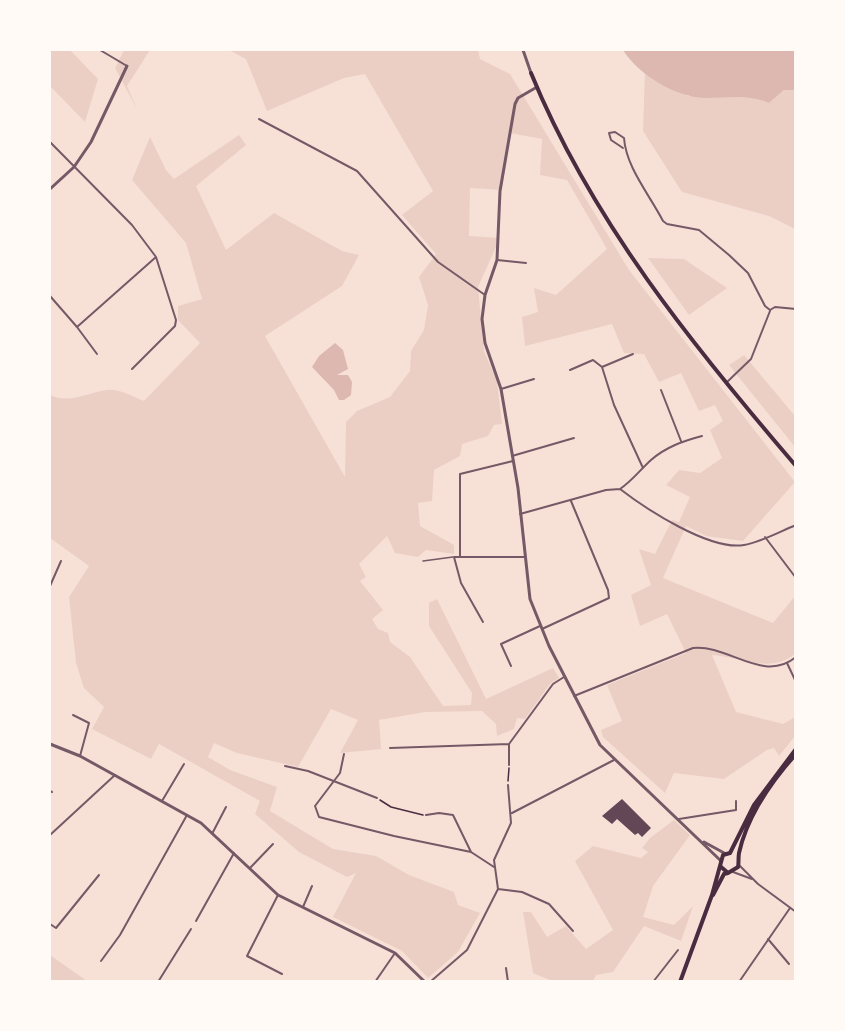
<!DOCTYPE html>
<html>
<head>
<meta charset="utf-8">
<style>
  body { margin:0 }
  #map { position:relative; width:845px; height:1031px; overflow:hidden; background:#f7e1d7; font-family:Helvetica,sans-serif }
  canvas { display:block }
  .frame { position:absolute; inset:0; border:51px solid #fffaf5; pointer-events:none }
</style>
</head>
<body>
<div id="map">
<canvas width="845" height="1031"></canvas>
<div class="frame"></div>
</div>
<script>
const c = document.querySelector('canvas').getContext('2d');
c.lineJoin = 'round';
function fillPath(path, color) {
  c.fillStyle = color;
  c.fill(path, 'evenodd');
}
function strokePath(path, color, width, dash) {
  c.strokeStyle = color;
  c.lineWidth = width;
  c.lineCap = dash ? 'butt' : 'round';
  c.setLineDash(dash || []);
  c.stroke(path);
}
const green = new Path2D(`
  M50,50H70L98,79L85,122L50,86Z
  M124,50H150L127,86L137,109L115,68Z
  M229,50H478L480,59L510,74L629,270L795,482L743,541L706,536L686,526L663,578L773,623L795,596V654C770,674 741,657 712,655L736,712L783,724L795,717V736L779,756L774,748L767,750L724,779L674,773L665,793L603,737L601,730L622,721L607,685L686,653L667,614L640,626L631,595L651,585L639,549L655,554L672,520L679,522L690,497L666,485L679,470L700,473L722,458L710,430L723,421L715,405L699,411L681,373L659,382L644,354L624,353L612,324L525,346L522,317L538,312L534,288L556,295L607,249L567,180L540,175L542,139L510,133L502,190L470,188L469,236L500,238L478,287L484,351L497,381L502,424L494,425L488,436L462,444L460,456L434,470L432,501L418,503L420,526L454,545V554L426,550L418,557L395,553L387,536L359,564L366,577L360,581L383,610L372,619L378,629L388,633L390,642L410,657L443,706L471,705L472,693L429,626V603L437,599L486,699L553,668L559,678L550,684L525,719L517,718L514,729L497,736L496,724L482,711L425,712L379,720L381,749L340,753L358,720L331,709L298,767L237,753L214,743L208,757L230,770L277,787L270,811L333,849L376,856L409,875L454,892L458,905L480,913L458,952L428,978L402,951L333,917L356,873L347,877L299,852L255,814L260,801L159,744L151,759L92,729L104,707L84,688L76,663L69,597L89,566L50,538V395C69,404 87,393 106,390C119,388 132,396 144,401L200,343L178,320V306L202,299L186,243L132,180L150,137L166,170L174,179L239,135L246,145L196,186L226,250L274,213L342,251L359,255L342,286L265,336L345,477L346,422L357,411L390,397L410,371L411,351L424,330L428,305L419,277L436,254L402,215L433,191L365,74L344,78L267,111L246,59Z
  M645,72L688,96L754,97L769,103L784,90H795V229L769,216L682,192L643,131Z
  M648,258L684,259L727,288L689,315Z
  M744,355L795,416V447L729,365Z
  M674,820L690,835L653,886L643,917L674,925L693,906L681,941L644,926L613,972L596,975L593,981H552L533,973L523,912H531L547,937L566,926L586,949L613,930L575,861L593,846L641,858L648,852L642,848L650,838Z
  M50,955L87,981H50Z`);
const water = new Path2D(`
  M623,50H795V90H784L769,103C747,94 728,98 705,98C675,97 639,75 623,50Z
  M335,343L343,350L348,369L337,375H348L352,382L351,395L344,400H339L334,390L312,367L319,356Z`);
const building = new Path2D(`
  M622,799L651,828L642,837L638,833L635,835L617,819L612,824L602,816Z`);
const path = new Path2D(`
  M508,781L509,768
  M380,800L391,807L423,815`);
const service = new Path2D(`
  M423,561L453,557`);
const minor = new Path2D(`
  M100,50L127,66
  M259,119L357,171L438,262L485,295
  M50,142L132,225L156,257L77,327L50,296
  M623,148L611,140L609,133L615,132L624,138C626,167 649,194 663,221L667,224L699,230L729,255L748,273L765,306L770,310
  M497,260L526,263
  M770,310L775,307L796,309
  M77,327L97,354
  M602,367L633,354
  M132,369L175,326L176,320L156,257
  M570,370L593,360L602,367L614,405L643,468
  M726,383L751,359L770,311
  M501,389L534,379
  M661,390L681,441
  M512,456L574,438
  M620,489C632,481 640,470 651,460C666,447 683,441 702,436
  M520,514L606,490L620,489C646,509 710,551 744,545C761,542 779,532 796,525
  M765,537L796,578
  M460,557V474L513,461
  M50,586L61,561
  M483,622L461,583L454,557H524
  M542,629L609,598L608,590L571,501
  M787,663L796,682
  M511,666L501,644L540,626
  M574,696L693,648C728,644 763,684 796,657
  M73,715L89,723L80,756
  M390,748L509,744L553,684L564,677
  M344,754L340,773L315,806L319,817L394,836L471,852L494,867
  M509,765V744
  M285,766L308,771L377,798
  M50,791L52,792
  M162,801L184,764
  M512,813L614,760
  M426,815L439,813L453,815L471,852
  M679,819L736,810V801
  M213,832L226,807
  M50,835L115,775
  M739,865L758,884L796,912
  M250,868L273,844
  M733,872L752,879
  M498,889L522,892L549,904L573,931
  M278,895L247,956L282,974
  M303,907L312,886
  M196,921L234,853
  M50,924L56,928L99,875
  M768,939L789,964
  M101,961L120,935L187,815
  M506,968L508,982
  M158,982L191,929
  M375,982L395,953
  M430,982L467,950L498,889L494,860L511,823L508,785
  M653,982L678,950
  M739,982L790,908`);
const tertiary = new Path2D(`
  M523,50L531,73
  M537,87L518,98L515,104L500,191L497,260L485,295L482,319L485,343L501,389L518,488L530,599L549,646L600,745L720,860
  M50,189L74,167L91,142L127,66
  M50,744L80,756L201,823L278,895L395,953L425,982
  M704,842L726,854`);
const secondary = new Path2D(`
  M531,73C591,220 693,346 796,466
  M730,853L754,805L796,749
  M720,866L728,873L738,867C739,862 738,859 739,853C747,817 771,782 796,754
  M713,895L724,874L728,873
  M680,982L712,895L723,855L730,853`);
fillPath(green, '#ebcfc5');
fillPath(water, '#dcb8b0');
fillPath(building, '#644757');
strokePath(path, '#4a2c40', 1.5);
strokePath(service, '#755966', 1.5);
strokePath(minor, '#755966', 2);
strokePath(tertiary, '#755966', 3);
strokePath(secondary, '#4a2c40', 4);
</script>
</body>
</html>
